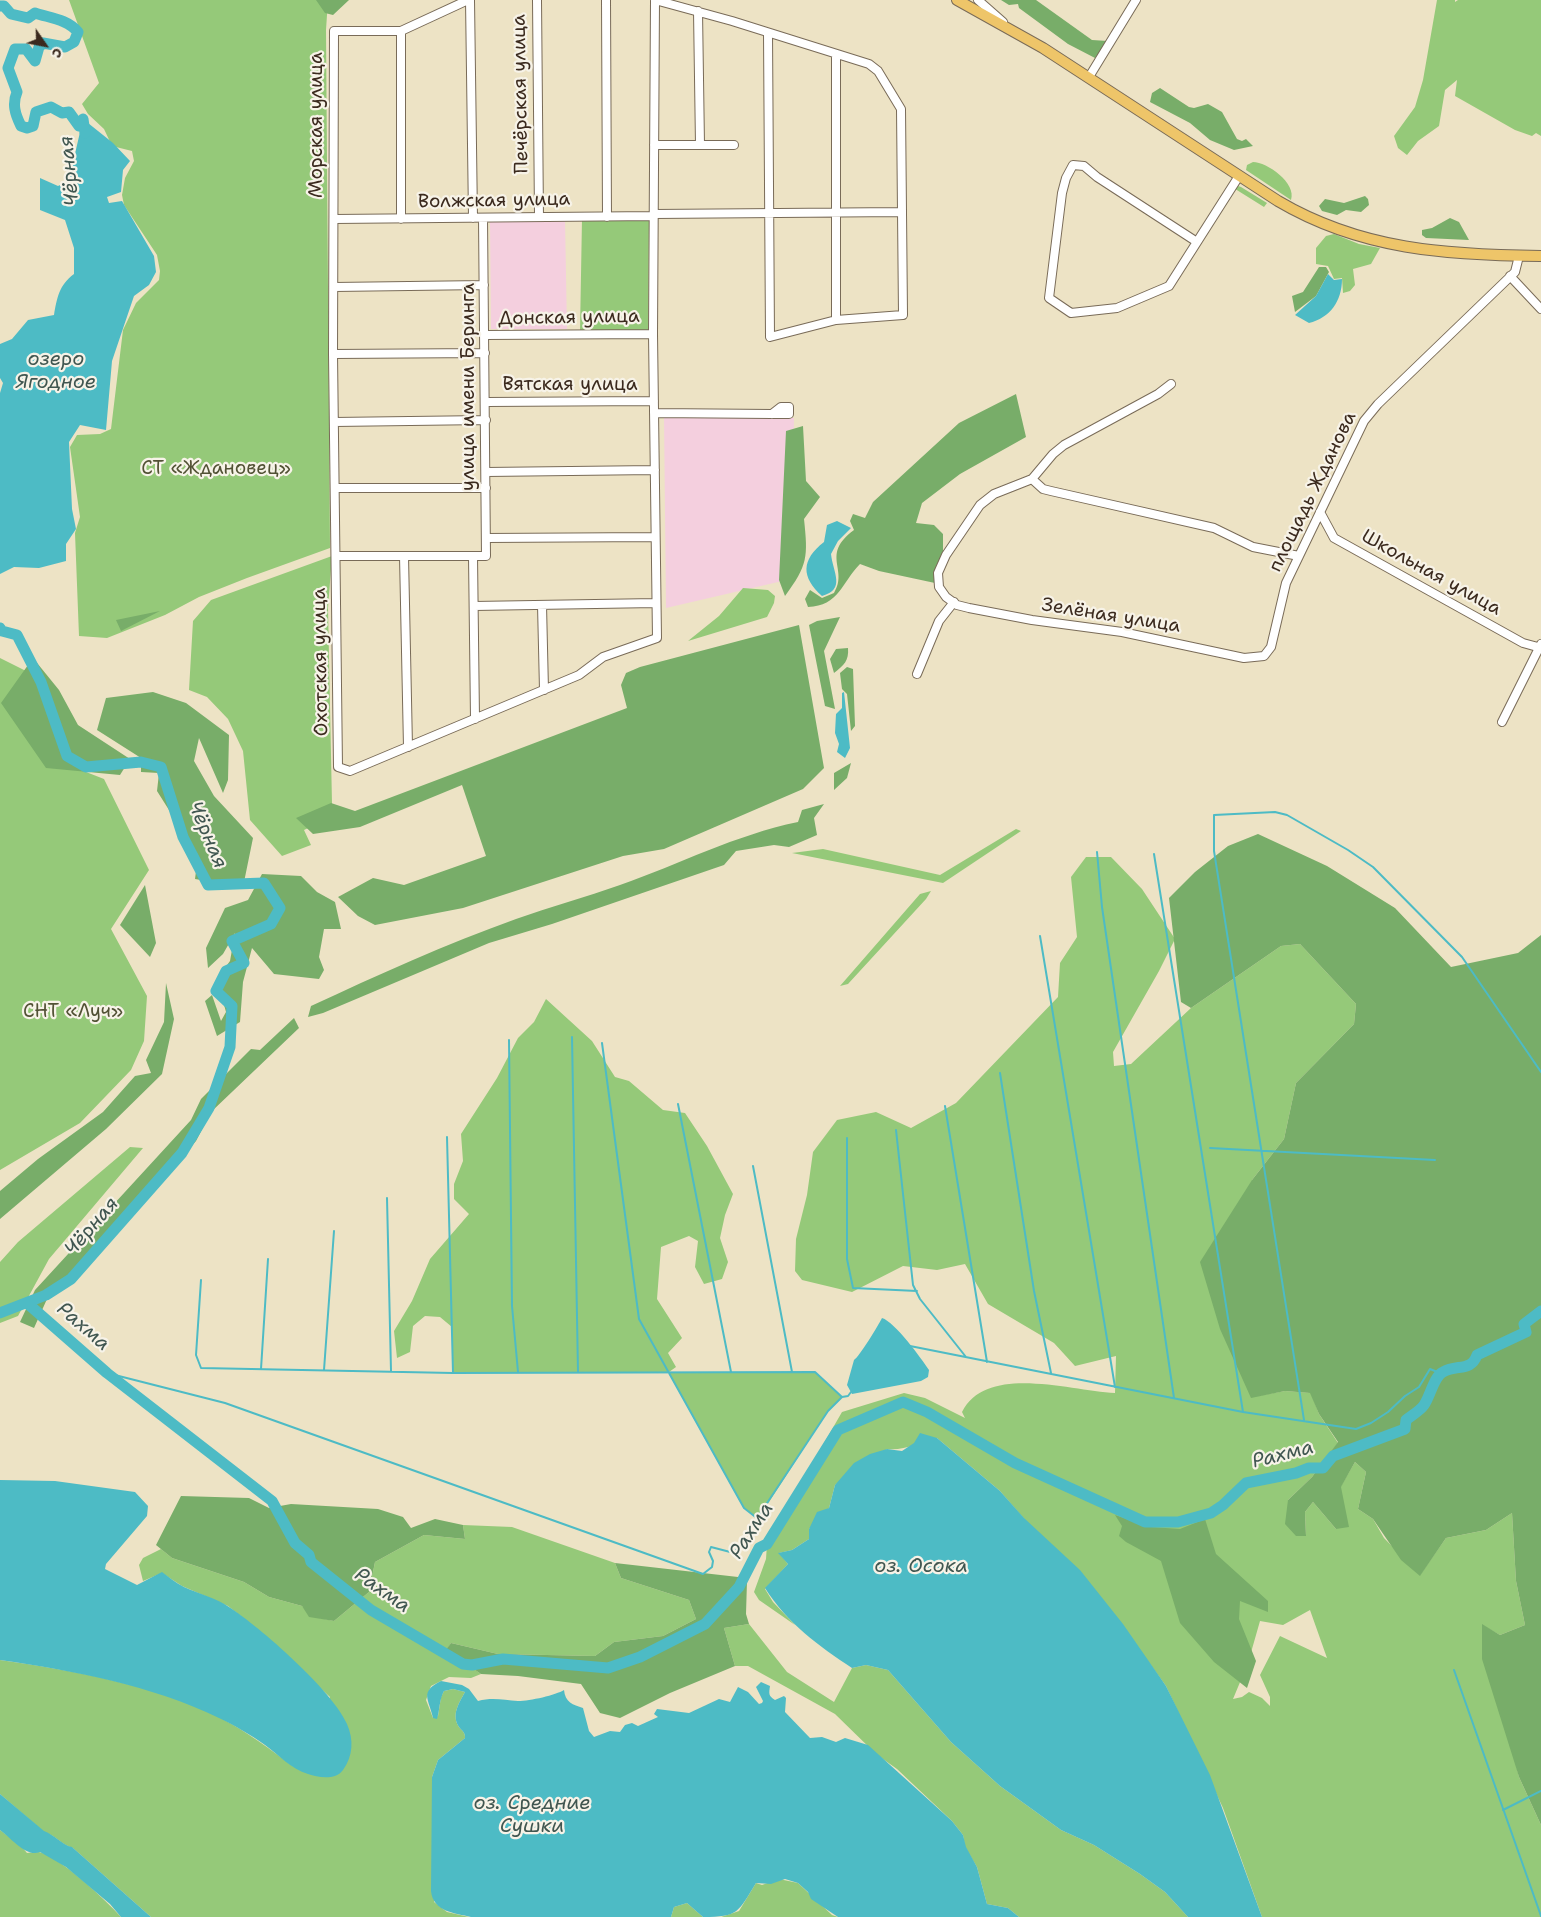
<!DOCTYPE html>
<html>
<head>
<meta charset="utf-8">
<style>
  body { margin:0 }
  #map { position:relative; width:1541px; height:1917px; overflow:hidden; background:#ede3c5; font-family:"Shantell Sans",sans-serif }
  canvas { display:block }
  .north { position:absolute; left:20px; top:20px; width:50px; height:50px; -webkit-text-stroke:4px #f7f3e8; paint-order:stroke; rotate:123deg; font-size:14px; font-weight:700; line-height:20px; text-align:center; color:#3b2a1e }
  .north::after { content:''; display:block; margin:auto; width:18px; height:22px; background:#3b2a1e; clip-path:polygon(50% 0,100% 100%,50% 72%,0 100%) }
</style>
</head>
<body>
<div id="map">
<canvas width="1541" height="1917"></canvas>
<div class="north">С</div>
</div>
<script>
const c = document.querySelector('canvas').getContext('2d');
c.lineJoin = 'round';
function fillPath(path, color) {
  c.fillStyle = color;
  c.fill(path, 'evenodd');
}
function strokePath(path, color, width, dash) {
  c.strokeStyle = color;
  c.lineWidth = width;
  c.lineCap = dash ? 'butt' : 'round';
  c.setLineDash(dash || []);
  c.stroke(path);
}
function drawText(font, color, halo, rows, align = 'center') {
  c.font = font + ' "Shantell Sans",sans-serif';
  c.lineWidth = 4.5;
  c.setLineDash([]);
  c.textBaseline = 'middle';
  c.strokeStyle = halo;
  c.fillStyle = color;
  for (const [text, x, y, turn = 0] of rows) {
    c.save();
    c.translate(x, y);
    c.rotate((+turn || 0) * Math.PI / 180);
    c.textAlign = isNaN(turn) ? turn : align;
    if (halo) c.strokeText(text, 0, 0);
    c.fillText(text, 0, 0);
    c.restore();
  }
}
const built = new Path2D(`
  M565,220L567,329H491L490,221Z
  M664,416L794,418L791,579L666,608Z`);
const green = new Path2D(`
  M69,0H328L326,30L330,548L247,578L199,597L165,615L107,638L79,636L75,533L80,517L70,447L77,435L100,434L111,429L123,330L136,303L159,280L160,271L157,255L124,205L122,195L125,178L134,161L132,151L112,146L104,129L88,114L82,104L99,83Z
  M1437,0H1455V2L1458,0H1541V136L1536,133L1532,136L1515,130L1455,96L1457,80L1445,90L1439,126L1418,141L1407,155L1398,148L1394,136L1415,107L1423,80Z
  M1253,162C1267,162 1297,183 1291,200L1246,170L1247,165Z
  M1235,185L1241,187L1267,203L1264,207L1232,187Z
  M582,219L649,220L648,332L580,331Z
  M1334,234L1359,244L1380,248L1371,264L1353,269L1355,285L1350,291L1343,293L1342,278L1334,279L1328,266L1316,264V248L1326,236Z
  M332,556L328,608L332,804L327,819L304,830L311,845L282,856L250,820L243,751L228,719L207,697L189,690L193,621L211,600Z
  M743,588L768,590L775,596L774,603L767,617L688,641L719,616Z
  M0,658L32,674L68,765L104,779L149,870L111,929L147,996L144,1041L131,1070L80,1123L0,1170Z
  M1016,829L1021,831L943,883L792,853L823,849L940,875Z
  M1086,857H1111L1142,889L1175,939L1159,971L1113,1052L1114,1066L1131,1064L1191,1008L1281,946L1300,944L1356,1004L1354,1024L1296,1083L1284,1139L1252,1180L1251,1397L1285,1391L1311,1393L1319,1414L1338,1443L1312,1477L1288,1500L1306,1536L1305,1512L1313,1502L1336,1529L1341,1486L1355,1462L1366,1472L1358,1509L1373,1519L1384,1538L1420,1575L1446,1538L1486,1530L1512,1513L1516,1581L1525,1625L1500,1635L1482,1625L1519,1777L1541,1825V1917H1262L1223,1808L1166,1686L1150,1664L1000,1491L937,1438C919,1442 905,1451 887,1449L835,1485L829,1508L809,1529V1539L792,1550L779,1553L788,1564L765,1589L773,1602L795,1625L759,1600L754,1592L766,1559L767,1544L802,1487L812,1464L842,1412L904,1393L925,1398L965,1418L962,1412C987,1363 1070,1391 1115,1393L1116,1356L1075,1366L1054,1343L988,1304L965,1264L937,1270L903,1266L852,1292L802,1280L795,1271L796,1239L807,1195L813,1152L837,1120L876,1112L911,1128L956,1103L1058,997L1060,963L1077,937L1071,877ZM1310,1610L1327,1658L1280,1636L1260,1675L1270,1697V1706L1262,1698L1249,1692L1242,1697L1233,1699L1248,1663L1260,1621L1283,1625Z
  M931,891L926,899L848,984L840,986L920,894Z
  M546,999L592,1041L615,1077L629,1081L663,1110L685,1113L707,1146L733,1194L725,1215L720,1238L728,1262L722,1279L704,1284L695,1267L698,1241L689,1236L661,1247L657,1299L682,1338L668,1353L676,1367L669,1372H815L842,1397L828,1411L758,1519L743,1507L668,1372L453,1373L452,1327L440,1317L425,1316L413,1326L410,1352L397,1358L394,1331L412,1301L430,1259L469,1214L454,1199V1184L463,1161L461,1134L497,1078L518,1038L534,1022Z
  M130,1147L143,1148L49,1259L18,1316L0,1323V1262L18,1242Z
  M463,1525L512,1527L615,1563L621,1578L689,1600L696,1619L663,1636L614,1642L595,1656L498,1654L451,1643L447,1650L481,1674L471,1678L449,1677L431,1686L426,1700L433,1718L438,1716L441,1697L444,1691L453,1689L465,1692C459,1703 451,1715 459,1727C463,1732 465,1732 465,1738L438,1760L432,1777L434,1902L447,1912L469,1917H151L73,1848C62,1845 55,1835 44,1832L0,1794V1660C71,1670 156,1685 221,1718C247,1732 270,1749 294,1767L330,1697L247,1621L228,1606L182,1586L162,1573L143,1581L139,1565L143,1558L161,1549L172,1558L244,1582L269,1597L302,1606L315,1617L334,1621L369,1592L375,1562L424,1535L465,1539Z
  M749,1624L787,1672L834,1702L852,1668L866,1665L888,1670L951,1742L1000,1786L1061,1830L1094,1845L1140,1874L1165,1892L1188,1917H1019L1008,1908L987,1904L977,1867L965,1847L963,1835L952,1821L897,1769L876,1754L835,1714L748,1666H735L724,1628Z
  M0,1830L21,1846L27,1853C30,1853 35,1852 39,1852C59,1856 107,1901 121,1917H0Z
  M779,1879L798,1883L832,1915L838,1917H721L739,1911L756,1883L762,1885Z
  M687,1903L703,1917H671L674,1907Z`);
const forest = new Path2D(`
  M316,0H349L333,15L325,13Z
  M1001,0H1036L1092,40L1108,41L1095,58L1068,44L1019,8L1018,4L1009,5Z
  M1160,88L1189,107L1194,108L1208,104L1222,112L1237,139L1242,141L1246,139L1253,146L1234,150L1210,140L1190,123L1150,102L1152,93Z
  M1365,196L1368,199L1369,205L1361,212L1346,210L1337,215L1322,211L1319,206L1325,199L1344,203Z
  M1450,218L1459,222L1469,240L1426,238L1422,235V230L1432,228Z
  M1319,267H1326L1329,272L1316,296L1295,312L1292,296L1303,292Z
  M1016,394L1026,437L960,474L922,503L916,523L934,525L943,534V553L934,573L935,583L879,571L860,564C842,582 839,606 808,607L805,599L810,590L822,598L834,593C849,569 820,555 854,530L850,521L853,514L865,518L873,502L959,423Z
  M803,426L806,481L820,497L804,519C808,557 808,565 785,596L779,580L786,431Z
  M160,611L121,631L116,620Z
  M840,617L824,651L835,709L825,706L809,625L817,621Z
  M799,625L824,768L803,789L664,849L623,856L463,908L375,925L358,916L338,897L373,878L404,885L486,856L462,785L360,827L313,834L296,818L331,803L355,811L627,708L621,685L626,673L640,667Z
  M848,648C849,661 844,665 834,673L830,659L836,649Z
  M33,658L59,690L78,725L130,759L120,775L46,768L1,703Z
  M847,667L853,669L855,726L851,731L847,694L842,689L840,673Z
  M153,692L186,703L229,735L228,780L223,793L199,738L194,761L214,796L253,838L243,887L195,879L198,856L157,791L159,773L141,772V758L97,730L106,698Z
  M851,763L847,778L834,790V773Z
  M824,804L814,818L817,835L789,847L774,845L736,851L724,865L552,924L489,943L323,1013L308,1017L311,1006C378,975 446,944 516,919C550,907 586,897 620,885C680,864 735,835 798,822L802,810Z
  M1258,834L1327,866L1395,908L1451,967L1518,953L1541,935V1825L1519,1777L1482,1659V1624L1500,1635L1525,1625L1516,1581L1512,1513L1486,1530L1446,1538L1420,1576L1401,1560L1373,1519L1358,1509L1366,1472L1355,1462L1341,1487L1349,1527L1336,1529L1313,1502L1305,1512L1306,1536H1296L1285,1524L1288,1500L1312,1477L1338,1442L1319,1414L1310,1393L1285,1391L1251,1398L1220,1329L1200,1262L1252,1180L1284,1139L1296,1083L1354,1024L1356,1004L1300,944L1281,946L1191,1008L1181,1002L1169,898L1195,872L1228,846Z
  M262,874L301,876L317,892L335,902L341,929H324L319,957L324,970L319,979L274,974L252,948L243,982L240,1022L217,1036L205,1001L212,995L221,1021L226,1012L217,979L230,961L235,933L223,954L208,968L206,948L225,908L248,900Z
  M145,885L156,943L150,957L120,925Z
  M166,983L174,1019L162,1074L106,1129L0,1219V1191L38,1159L103,1112L135,1076L151,1073L146,1060L164,1022Z
  M294,1018L299,1028L211,1112L196,1141L158,1184L47,1299L34,1328L20,1322L35,1290L191,1120L201,1099L251,1049L260,1050Z
  M181,1496L249,1498L269,1508L291,1504L378,1509L403,1517L411,1528L435,1519L463,1525L465,1539L424,1535L375,1562L369,1592L334,1621L309,1617L302,1606L269,1597L244,1582L172,1558L156,1545Z
  M1115,1515L1151,1527L1180,1529L1205,1519L1216,1554L1268,1601V1612L1240,1601L1239,1619L1256,1661L1247,1688L1214,1662L1180,1623L1161,1561L1126,1542L1119,1536L1122,1526Z
  M615,1563L738,1577L747,1581L746,1614L749,1624L724,1628L735,1666L670,1693L620,1718L600,1713L581,1684L518,1676L481,1674L446,1650L451,1643L498,1654L595,1656L614,1642L663,1636L696,1619L689,1600L621,1578Z`);
const water = new Path2D(`
  M83,119L113,143L130,161L123,170L121,192L107,197L109,203L122,201L154,256L156,272L149,285L134,296L112,361L106,430L80,425L69,442L72,509L76,529L66,544V561L39,568L14,567L0,574V393L3,383L0,378V344L12,339L28,320L54,315C57,298 59,285 74,274V248L65,220L40,210V178L58,186L69,180Z
  M1328,274L1334,280L1342,279C1342,301 1330,318 1309,323L1295,315L1316,296Z
  M837,521L851,528L838,541L831,554C833,573 846,589 822,596C801,577 801,560 824,542L827,525Z
  M844,692L850,748L845,758L837,752L839,744L835,733L836,714L842,708V693Z
  M882,1318C895,1322 921,1358 929,1370L928,1377L921,1381L852,1394L847,1385L854,1360C859,1357 878,1326 882,1318Z
  M920,1433L937,1438L1000,1491L1024,1518L1080,1570L1123,1624L1166,1686L1210,1775L1262,1917H1188L1165,1892L1140,1874L1094,1845L1061,1830L1000,1786L951,1742L888,1670L866,1665L852,1668C819,1646 787,1623 765,1588L788,1564L778,1553L792,1550L809,1539V1529L817,1512L829,1508L835,1485L854,1463L870,1454L887,1449L902,1451L914,1443Z
  M0,1480L55,1481L135,1492L148,1506L147,1516L106,1564L105,1569L137,1585L162,1572C169,1577 176,1583 184,1587C199,1594 216,1598 229,1607C260,1627 333,1691 347,1724C354,1740 353,1756 343,1770C336,1780 319,1778 308,1774C291,1769 279,1755 265,1745C251,1735 234,1725 219,1718C151,1685 74,1671 0,1660Z
  M441,1681L462,1685L469,1689L478,1701C492,1697 504,1700 518,1701C530,1701 556,1695 564,1690C565,1702 573,1705 583,1708L589,1731L594,1737L610,1731L620,1732L625,1725L632,1723L638,1726L658,1717L654,1714L657,1709L689,1713L719,1699L730,1702L738,1687L748,1692L759,1704L762,1703L763,1701L756,1687L761,1682L770,1686C769,1693 768,1696 775,1700L784,1696L786,1698L785,1712L810,1738L822,1737L836,1742L845,1738L868,1745L952,1821L963,1835L966,1847L977,1867L987,1904L1008,1908L1019,1917H838L811,1899L808,1892L798,1883L785,1879L771,1884L756,1883C738,1912 739,1917 703,1917L687,1903L674,1907L671,1917H471C455,1913 433,1912 431,1891L432,1777L438,1760L465,1738C465,1732 463,1732 459,1727C451,1715 459,1703 465,1692L453,1689L444,1691C439,1700 440,1710 437,1719L433,1718C429,1699 419,1692 441,1681Z
  M0,1794L44,1831C55,1835 62,1845 72,1847L151,1917H121L110,1904L66,1867L40,1852C27,1858 11,1838 0,1830Z`);
const stream = new Path2D(`
  M1097,852L1102,907L1174,1398
  M1154,854L1243,1412
  M1040,936L1115,1387
  M572,1037L578,1372
  M509,1040L512,1306L518,1372
  M602,1043L639,1319L744,1508L758,1519
  M1000,1073L1034,1291L1051,1373
  M678,1104L731,1372
  M945,1106L987,1362
  M896,1130L913,1285L920,1299L966,1357
  M447,1137L453,1373
  M847,1138V1259L853,1288L917,1291
  M1210,1148L1435,1160
  M753,1166L792,1372
  M387,1198L391,1371
  M201,1280L196,1355L201,1368L453,1373L815,1372L842,1397
  M908,1348L910,1346L1243,1412L1356,1429L1371,1423L1388,1412L1405,1396L1419,1387L1430,1369L1440,1373
  M261,1369L268,1259
  M324,1370L334,1231
  M107,1373L225,1403L703,1574L712,1567L713,1561L709,1552L711,1547L734,1553L828,1411L842,1397L848,1396L851,1392
  M1304,1420L1214,851V815L1275,812L1287,815L1348,850L1373,867L1462,957L1541,1072
  M1454,1670L1541,1916
  M1503,1810L1541,1791`);
const river = new Path2D(`
  M0,6H4L11,14L28,18L35,13C50,18 67,19 78,32L74,42L65,47L43,43L39,47L35,61L26,49H15L8,68L17,92C12,104 15,114 21,126L27,128L33,126L36,112L51,107L62,113L69,112L79,126L83,119L85,133
  M0,628L2,631L17,635L41,682L67,756L86,767L141,762L161,767L183,837L208,885L264,883L280,908L271,924L232,941L244,963L226,971L216,991L232,1006L230,1047L209,1108L182,1153L71,1279L46,1295L0,1313
  M27,1303L107,1373L272,1501L295,1543L309,1555L311,1562L371,1610L463,1664L472,1665L503,1659L608,1668L640,1657L705,1624L739,1587L759,1548L767,1544L838,1430L903,1402L927,1412L1015,1463L1145,1522H1178L1211,1513L1223,1505L1246,1483L1296,1473L1309,1468H1323L1333,1456L1405,1429L1406,1420C1412,1415 1420,1411 1424,1405C1430,1397 1434,1376 1443,1372C1457,1364 1471,1372 1477,1355L1526,1332L1524,1324L1541,1311`);
const minor = new Path2D(`
  M468,0L401,31H334L333,354L338,767L350,771L579,675L603,657L657,638L653,334L655,0
  M470,0L473,218
  M537,0L539,217
  M606,0L607,217
  M655,0L732,21L869,64L878,71L901,109L903,315L836,320L770,337L768,33
  M978,0L1003,22
  M698,11L700,145
  M1089,77L1136,0
  M654,145H734
  M654,214L902,212
  M334,219L654,216
  M401,219V31
  M1197,242L1097,177L1084,166L1073,165L1066,178L1062,193L1049,298L1071,313L1117,308L1169,286L1239,176
  M1510,276L1541,309
  M334,287L484,285
  M836,320V54
  M485,335L653,334
  M333,354L485,353
  M1171,384L1158,394L1064,445L1053,454L1032,479L994,494L980,505L946,555L938,573L939,587L946,597L957,605L969,608L1032,620L1122,632L1244,658L1264,656L1271,647L1286,583L1364,421L1378,404L1515,272L1519,256
  M486,402L654,401
  M654,413L772,414H789V407H781L772,414
  M334,422L486,420
  M486,472L655,470
  M1032,479L1043,489L1051,491L1214,528L1253,547L1299,556
  M335,488H486
  M1320,512L1334,538L1523,643L1541,648
  M486,538L655,537
  M336,556H486L483,218
  M404,556L408,747
  M473,556L475,719
  M542,605L544,690
  M474,606L656,603
  M917,674L939,621L954,602
  M1502,722L1541,644`);
const major = new Path2D(`
  M957,0L1043,48L1278,201C1361,250 1447,255 1541,256`);
const streetNames = [
  ["Печёрская улица",521,94,-91],
  ["Морская улица",317,125,-90],
  ["Волжская улица",494,201,-1],
  ["Донская улица",569,318,-1],
  ["Вятская улица",570,385],
  ["улица имени Беринга",469,387,-90],
  ["площадь Жданова",1313,492,-64],
  ["Школьная улица",1431,573,29],
  ["Зелёная улица",1111,616,9],
  ["Охотская улица",321,662,-91]
];
const parkNames = [
  ["СТ «Ждановец»",216,469],
  ["СНТ «Луч»",73,1012]
];
const waterNames = [
  ["Чёрная",70,171,-95],
  ["озеро",56,360],
  ["Ягодное",56,383],
  ["Чёрная",207,835,67],
  ["Чёрная",92,1227,-49],
  ["Рахма",83,1327,41],
  ["Рахма",1283,1455,-14],
  ["Рахма",752,1531,-57],
  ["оз. Осока",921,1567],
  ["Рахма",382,1591,35],
  ["оз. Средние",532,1804],
  ["Сушки",532,1827]
];
fillPath(built, '#f4cfde');
fillPath(green, '#95c979');
fillPath(forest, '#78ad69');
fillPath(water, '#4dbbc5');
strokePath(stream, '#4dbbc5', 2);
strokePath(river, '#4dbbc5', 11);
strokePath(minor, '#796b58', 10);
strokePath(major, '#796b58', 12);
strokePath(minor, '#fff', 8);
strokePath(major, '#eec569', 10);
drawText('19px', '#3b2a1e', '#f7f3e8', streetNames);
drawText('19px', '#525235', '#f7f3e8', parkNames);
drawText('italic 20px', '#405650', '#f7f3e8', waterNames);
</script>
</body>
</html>
